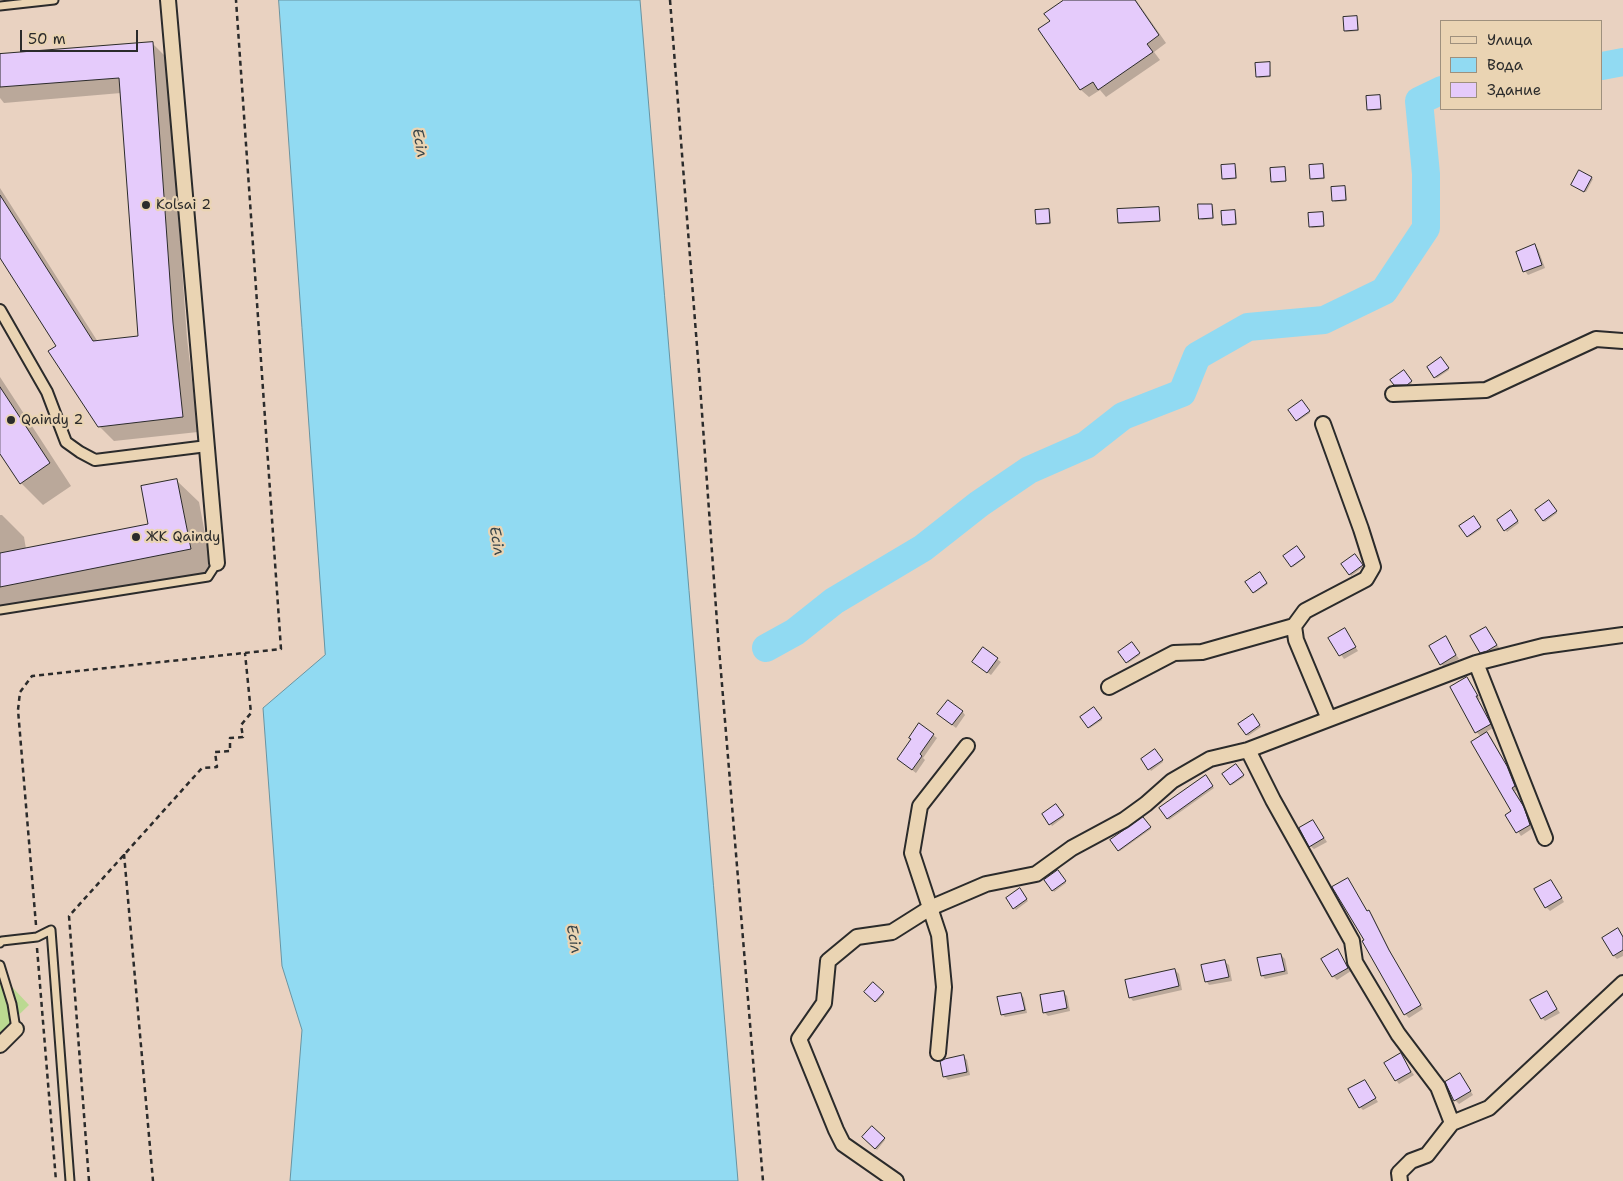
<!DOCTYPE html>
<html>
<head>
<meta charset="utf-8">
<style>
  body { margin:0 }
  #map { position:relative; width:1623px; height:1181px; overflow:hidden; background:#e9d2c1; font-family:"Shantell Sans",sans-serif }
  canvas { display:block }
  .legend { position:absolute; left:1440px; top:20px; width:162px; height:90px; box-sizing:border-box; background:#ead4b3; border:1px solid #9e907d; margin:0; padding:6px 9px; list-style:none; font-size:15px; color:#2b2b2b }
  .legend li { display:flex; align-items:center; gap:10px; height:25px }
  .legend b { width:25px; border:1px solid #9e907d }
  .scale { position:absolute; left:20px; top:30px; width:118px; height:22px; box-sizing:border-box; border:2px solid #2b2b2b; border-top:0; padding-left:6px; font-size:15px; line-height:18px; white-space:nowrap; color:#2b2b2b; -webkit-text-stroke:4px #ead4b3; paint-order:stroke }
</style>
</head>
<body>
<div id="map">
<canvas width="1623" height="1181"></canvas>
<ul class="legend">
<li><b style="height:6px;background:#ead4b3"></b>Улица</li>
<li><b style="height:14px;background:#91daf2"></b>Вода</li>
<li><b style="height:14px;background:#e5cbfb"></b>Здание</li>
</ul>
<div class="scale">50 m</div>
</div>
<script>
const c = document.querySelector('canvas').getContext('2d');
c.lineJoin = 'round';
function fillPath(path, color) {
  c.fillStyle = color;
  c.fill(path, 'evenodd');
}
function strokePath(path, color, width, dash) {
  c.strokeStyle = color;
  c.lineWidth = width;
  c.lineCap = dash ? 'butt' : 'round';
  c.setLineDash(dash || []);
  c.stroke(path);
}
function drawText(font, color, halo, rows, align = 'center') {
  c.font = font + ' "Shantell Sans",sans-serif';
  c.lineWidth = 4.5;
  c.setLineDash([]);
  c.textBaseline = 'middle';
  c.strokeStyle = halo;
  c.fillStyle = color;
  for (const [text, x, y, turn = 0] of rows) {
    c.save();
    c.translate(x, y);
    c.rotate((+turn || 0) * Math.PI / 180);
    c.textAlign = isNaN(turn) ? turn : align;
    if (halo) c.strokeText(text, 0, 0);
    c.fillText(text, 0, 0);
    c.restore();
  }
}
const green = new Path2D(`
  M0,974L29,1005L0,1033Z`);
const water = new Path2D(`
  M279,0H640L738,1181H290L302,1030L282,966L263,708L325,655Z`);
const shadow = new Path2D(`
  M1066,0H1136L1166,43L1154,52L1160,60L1106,97L1100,90L1089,97L1081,90L1040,30L1051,22Z
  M1357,18L1358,19L1359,31L1346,32L1345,31Z
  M152,43L167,58L187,338L198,432L114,441L99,426L58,346L0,256V188L98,342L140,337L121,93L4,103L0,98V56Z
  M1269,63L1270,65L1271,77L1259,78L1257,76Z
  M1380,96L1381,98L1382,110L1370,111L1368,109Z
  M1323,165L1324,167L1325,179L1312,180L1311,179Z
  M1235,166L1236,167L1237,179L1224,180L1223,179Z
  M1284,168L1286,170V182L1274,183L1272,182Z
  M1580,171L1593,179L1586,192L1572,184Z
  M1345,187L1346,188L1347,201L1335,202L1333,200Z
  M1212,205L1213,206L1214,219L1202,220L1200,218Z
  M1158,208L1159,210L1160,222L1120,224L1119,222Z
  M1049,211L1050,212L1051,224L1038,225L1037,224Z
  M1234,211L1236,213L1237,225L1224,226L1223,224Z
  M1322,213L1324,214V227L1312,228L1310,226Z
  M1535,246L1538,249L1545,268L1528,275L1525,271Z
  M1442,360L1449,370L1437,378L1435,377Z
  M1405,373L1412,383L1409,386H1396L1395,384Z
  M0,377L71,486L43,505L21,483L0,452Z
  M1303,403L1310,413L1298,421L1296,420Z
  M176,480L199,502L212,571L6,612L0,607V515H2L24,537L26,549L150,525Z
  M1550,503L1557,513L1545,522L1543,520Z
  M1512,513L1519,523L1507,532L1498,520Z
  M1475,519L1481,529L1469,537L1468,536Z
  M1298,549L1305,558L1293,567L1292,566Z
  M1356,557L1363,567L1351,576L1350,574Z
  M1261,575L1268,584L1255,593L1254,592Z
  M1486,628L1500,649L1484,656L1481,652Z
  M1345,630L1358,651L1344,659L1330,638Z
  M1445,638L1459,659L1444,667L1441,664Z
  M1133,645L1140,655L1128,663L1127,662Z
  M983,649L1001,662L991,675L977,665Z
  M1467,679L1480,699L1479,700L1493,728L1486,732L1491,737L1510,771L1518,790L1515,791L1527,812L1533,828L1521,836L1507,815L1513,812L1482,737L1476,732Z
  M1095,710L1102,720L1090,728L1089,727Z
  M962,711L965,715L956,728L942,717Z
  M1254,717L1261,727L1248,736L1240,725Z
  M920,725L937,738L923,758L925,760L916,773L898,759L912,740Z
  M1156,752L1163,762L1151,771L1143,760Z
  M1238,767L1244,777L1232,785L1231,784Z
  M1207,778L1214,788L1169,820L1161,809Z
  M1057,807L1064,817L1052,826L1044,815Z
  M1145,820L1151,829L1120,851L1119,850Z
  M1313,821L1327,842L1314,849L1310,846Z
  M1059,873L1066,883L1054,892L1053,890Z
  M1348,880L1368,912L1372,915L1392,955L1423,1009L1409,1018L1405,1014L1366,940Z
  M1554,885L1564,902L1550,911L1546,907Z
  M1021,891L1028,901L1016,910L1007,899Z
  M1618,930L1623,936V956L1617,959L1614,956Z
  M1338,951L1351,971L1337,980L1333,976Z
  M1281,955L1285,959L1288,974L1265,979L1262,975Z
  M1225,962L1229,965L1232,981L1209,985L1206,981Z
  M1175,970L1179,974L1182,990L1133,1001L1130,997Z
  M873,984L884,994L877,1002L866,992Z
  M1063,992L1067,996L1070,1011L1048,1016L1044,1012Z
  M1546,992L1560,1013L1545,1021L1542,1018Z
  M1021,994L1024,998L1027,1013L1005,1017L1002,1014Z
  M1400,1055L1414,1075L1399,1084L1396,1080Z
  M963,1056L967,1060L970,1075L948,1080L944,1076Z
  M1460,1074L1473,1095L1459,1104L1455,1100Z
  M1365,1081L1378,1102L1363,1110L1360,1107Z
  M872,1128L885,1140L877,1150L863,1137Z`);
const river = new Path2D(`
  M1602,66L1623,62
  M766,648L795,632L834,601L923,548L979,504L1029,470L1086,445L1123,416L1182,393L1197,356L1248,327L1324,320L1384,291L1426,228V174L1419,101L1442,90`);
const building = new Path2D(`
  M1064,0H1135L1159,35L1147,44L1153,52L1098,90L1093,82L1080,90L1038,29L1050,21L1044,14Z
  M1357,16L1358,30L1344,31L1343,17Z
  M153,42L173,323L183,417L98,427L48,351L56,346L0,258V195L93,341L138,336L119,78L0,87V54Z
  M1270,62V76L1256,77L1255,63Z
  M1380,95L1381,109L1367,110L1366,96Z
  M1235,164L1236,178L1222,179L1221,165Z
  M1323,164L1324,178L1310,179L1309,165Z
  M1285,167L1286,181L1271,182L1270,168Z
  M1579,170L1592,177L1584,192L1571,185Z
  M1345,186L1346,200L1332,201L1331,187Z
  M1198,204H1212L1213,218L1199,219Z
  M1159,207L1160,221L1118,223L1117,209Z
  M1049,209L1050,223L1036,224L1035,210Z
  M1235,210L1236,224L1222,225L1221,211Z
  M1323,212L1324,226L1309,227L1308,213Z
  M1535,244L1542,265L1523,272L1516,252Z
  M1441,357L1449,368L1434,378L1427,367Z
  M1404,370L1412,381L1407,385H1394L1390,380Z
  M0,387L50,463L20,484L0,454Z
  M1302,400L1310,411L1296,421L1288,410Z
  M177,479L191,549L0,587V553L148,524L141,486Z
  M1549,500L1557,511L1543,521L1535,510Z
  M1511,510L1518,521L1504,531L1497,520Z
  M1474,516L1481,527L1467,537L1459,526Z
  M1297,546L1305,557L1291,567L1283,556Z
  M1355,554L1363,565L1349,575L1341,564Z
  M1260,572L1267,583L1253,593L1245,582Z
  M1486,627L1497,645L1487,651L1480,653L1470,636Z
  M1345,628L1356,647L1339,656L1328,638Z
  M1446,636L1456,655L1440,665L1429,646Z
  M1132,642L1140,653L1126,663L1118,652Z
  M983,647L998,658L987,673L972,662Z
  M1467,677L1478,696H1476L1491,724L1475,733L1450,687Z
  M948,700L963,711L952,725L937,714Z
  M1094,707L1102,718L1088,728L1080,717Z
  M1253,714L1260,725L1246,735L1238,724Z
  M919,723L934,734L920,754L922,756L912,770L897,759L911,739L909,738Z
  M1487,732L1507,766L1515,786L1512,788L1524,807L1530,825L1516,833L1505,815L1511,811L1471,742Z
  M1155,749L1163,760L1148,770L1141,759Z
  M1236,764L1244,775L1230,785L1222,774Z
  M1206,775L1213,786L1167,819L1159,808Z
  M1056,804L1064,815L1049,825L1042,814Z
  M1143,817L1151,827L1118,851L1110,840Z
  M1313,820L1324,838L1309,847L1299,828Z
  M1058,870L1066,881L1052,891L1044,880Z
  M1348,878L1367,911L1369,910L1389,950L1421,1005L1404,1015L1362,941L1364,940L1332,887Z
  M1551,880L1562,898L1545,908L1534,889Z
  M1020,888L1027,899L1013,909L1006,898Z
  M1618,928L1623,937V950L1613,956L1602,938Z
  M1338,949L1348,968L1332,977L1321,959Z
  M1281,954L1285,971L1261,976L1257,958Z
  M1225,960L1229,977L1205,982L1201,965Z
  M1175,969L1179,986L1129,998L1125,980Z
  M873,982L884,992L875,1002L864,992Z
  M1064,991L1067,1008L1043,1013L1040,995Z
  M1547,991L1557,1009L1541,1019L1530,1000Z
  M1021,993L1025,1010L1001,1015L997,997Z
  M1401,1053L1411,1072L1395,1081L1384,1063Z
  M964,1055L967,1072L943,1077L940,1061L945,1059Z
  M1460,1073L1471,1091L1454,1101L1445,1082Z
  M1365,1080L1376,1098L1359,1108L1348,1089Z
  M872,1126L885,1138L875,1149L862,1137Z`);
const path = new Path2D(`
  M670,0L700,385L718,636L763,1181
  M124,854L153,1181
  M36,925L18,710L20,692L32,676L281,649L236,0
  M37,948L56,1181
  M89,1181L69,916L202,768L217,767L215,752L230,751V738L243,737L241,725L251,713L245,653`);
const service = new Path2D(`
  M0,6L54,0
  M0,610L208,577L217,563
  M0,943L2,941L37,937L51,930L70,1181
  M0,965L12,1004L16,1029`);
const pedestrian = new Path2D(`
  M0,310L47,392L66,442L80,452L95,460L207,446`);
const minor = new Path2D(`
  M168,0L217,563
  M1393,394L1486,390L1596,339L1623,341
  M1294,626L1296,640L1329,719
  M1476,663L1545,838
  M1109,687L1174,653L1202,652L1294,626L1305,611L1366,579L1373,567L1361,529L1323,424
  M1248,750L1273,800L1352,941L1355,962L1398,1034L1438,1087L1452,1123L1427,1155L1411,1161L1399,1173L1400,1181
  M0,1045L16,1029
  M938,1053L944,987L939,935L912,853L920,806L967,746
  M1452,1123L1489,1108L1623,983
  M896,1181L843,1144L836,1130L799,1039L824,1003L828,961L857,937L892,932L930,908L986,884L1036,874L1072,848L1124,820L1146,804L1172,781L1210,759L1248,750L1476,663L1543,646L1623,635`);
const markers = [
  [146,205,5,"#2b2b2b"],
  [11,420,5,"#2b2b2b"],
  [136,537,5,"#2b2b2b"]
];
const poiNames = [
  ["Kolsai 2",156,205],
  ["Qaindy 2",21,420],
  ["ЖК Qaindy",146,537]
];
const waterNames = [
  ["Есіл",419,143,79],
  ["Есіл",496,541,79],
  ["Есіл",573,939,79]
];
fillPath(green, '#bbd991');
fillPath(water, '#91daf2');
strokePath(water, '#6894a2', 1);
fillPath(shadow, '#0003');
strokePath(river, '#91daf2', 28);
fillPath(building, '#e5cbfb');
strokePath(building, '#2b2b2b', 1);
strokePath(service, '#2b2b2b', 11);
strokePath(pedestrian, '#2b2b2b', 14);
strokePath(minor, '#2b2b2b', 18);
strokePath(path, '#2b2b2b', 2.5, [5, 4]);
strokePath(service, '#ead4b3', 7);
strokePath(pedestrian, '#ead4b3', 10);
strokePath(minor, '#ead4b3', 14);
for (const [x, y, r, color] of markers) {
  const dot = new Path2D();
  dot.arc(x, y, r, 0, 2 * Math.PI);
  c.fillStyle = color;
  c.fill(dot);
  strokePath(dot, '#ead4b3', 2);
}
drawText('14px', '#2b2b2b', '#ead4b3', poiNames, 'left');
drawText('italic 15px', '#3a4549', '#ead4b3', waterNames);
</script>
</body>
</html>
